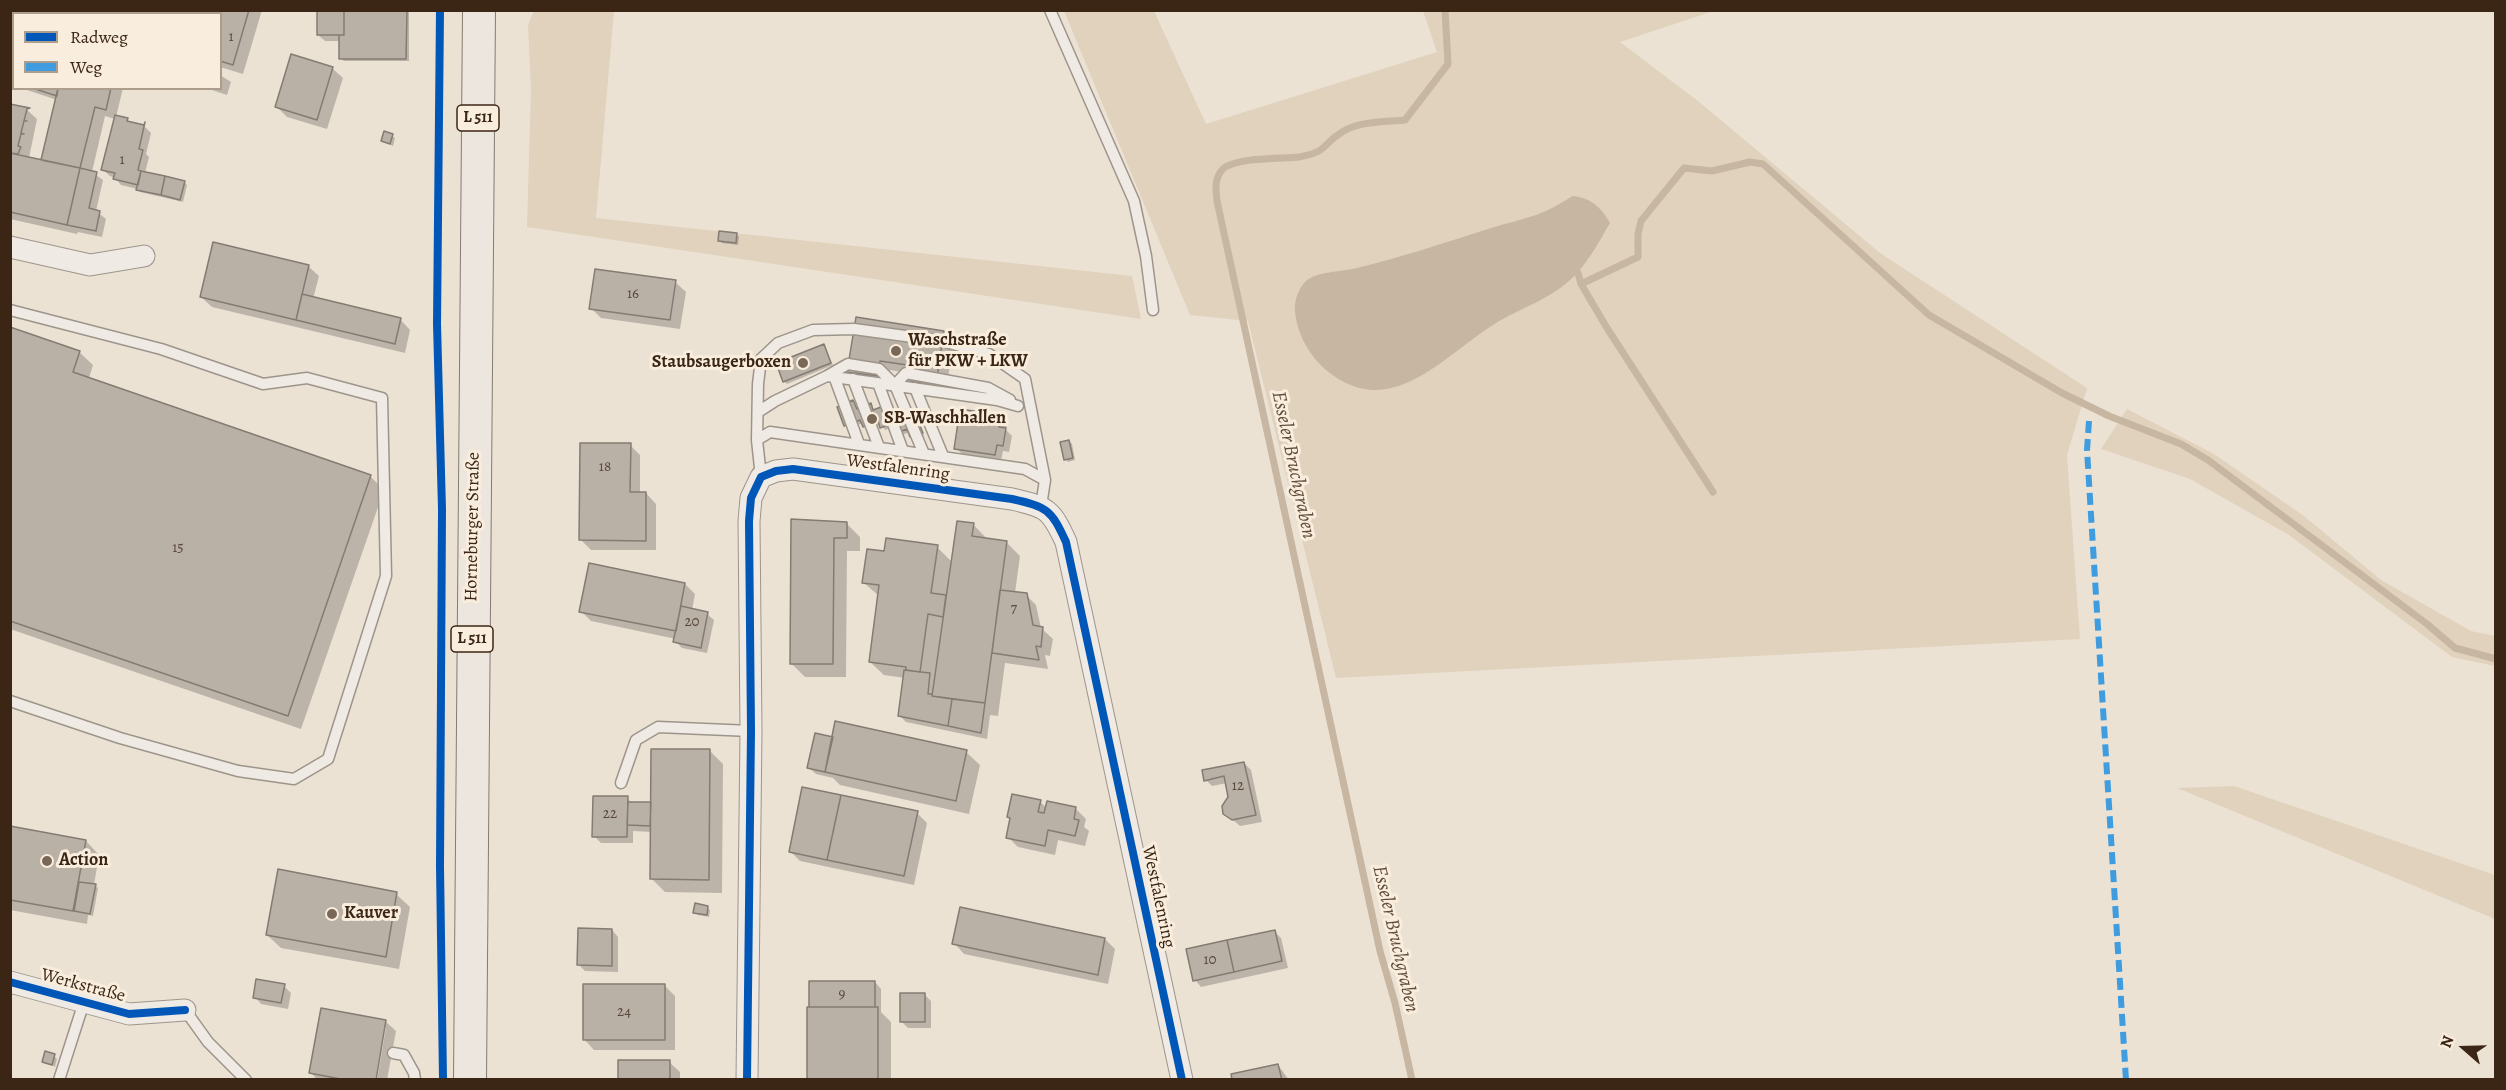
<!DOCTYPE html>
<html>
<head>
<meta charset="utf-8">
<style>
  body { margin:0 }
  #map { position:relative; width:2506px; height:1090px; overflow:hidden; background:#ece2d4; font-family:Alegreya,serif }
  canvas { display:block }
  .frame { position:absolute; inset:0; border:12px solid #3b2615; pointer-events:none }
  .legend { position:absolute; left:12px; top:12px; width:210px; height:78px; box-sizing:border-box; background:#f9eddd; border:2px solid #ad9d8d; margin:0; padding:8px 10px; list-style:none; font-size:18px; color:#3b2615 }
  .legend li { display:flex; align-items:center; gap:12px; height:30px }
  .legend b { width:30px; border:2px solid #ad9d8d }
  .north { position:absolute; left:2434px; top:1018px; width:60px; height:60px; -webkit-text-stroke:4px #f9eddd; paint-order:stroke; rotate:290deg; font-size:16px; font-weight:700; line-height:24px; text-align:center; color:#3b2615 }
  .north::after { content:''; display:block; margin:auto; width:21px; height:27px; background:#3b2615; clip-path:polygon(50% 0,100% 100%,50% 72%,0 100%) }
</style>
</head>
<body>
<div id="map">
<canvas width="2506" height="1090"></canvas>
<div class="frame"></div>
<ul class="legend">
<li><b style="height:8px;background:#0057b8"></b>Radweg</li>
<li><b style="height:8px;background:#3f9cdf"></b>Weg</li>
</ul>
<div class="north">N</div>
</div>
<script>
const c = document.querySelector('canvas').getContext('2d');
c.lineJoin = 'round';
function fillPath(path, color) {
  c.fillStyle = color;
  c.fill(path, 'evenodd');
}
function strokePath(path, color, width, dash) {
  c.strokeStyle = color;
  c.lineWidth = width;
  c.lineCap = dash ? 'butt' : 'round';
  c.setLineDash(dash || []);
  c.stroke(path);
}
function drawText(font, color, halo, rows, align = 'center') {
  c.font = font + ' Alegreya,serif';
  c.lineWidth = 6;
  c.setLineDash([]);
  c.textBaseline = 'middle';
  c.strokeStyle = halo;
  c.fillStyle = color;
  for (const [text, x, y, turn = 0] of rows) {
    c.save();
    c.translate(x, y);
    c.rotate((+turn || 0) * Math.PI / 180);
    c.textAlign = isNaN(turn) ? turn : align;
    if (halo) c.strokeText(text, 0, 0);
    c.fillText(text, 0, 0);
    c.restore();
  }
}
const green = new Path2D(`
  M534,11H614L596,218L1132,276L1141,319L527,227L531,89L528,25Z
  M1064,11H1154L1206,124L1437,52L1423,11H1714L1620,42L1698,101L1880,253L2087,388L2067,455L2080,639L1336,678L1248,321L1190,315Z
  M2127,409L2214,454L2304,516L2381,580L2471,631L2495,636V666L2452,657L2289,535L2190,479L2101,449Z
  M2234,786L2495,875V919L2177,788Z`);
const water = new Path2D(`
  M1573,196C1591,198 1601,207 1610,223C1600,240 1591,257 1578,272C1553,300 1522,306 1493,325C1442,357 1390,423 1326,370C1309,355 1297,334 1295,311C1294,302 1298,289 1305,282C1315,271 1343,272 1357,268C1402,257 1444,243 1488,229C1505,223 1524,220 1541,213C1552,209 1562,202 1573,196Z`);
const shadow = new Path2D(`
  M100,10H262L243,74L220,67V14H99Z
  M319,10H409V61H344L341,58V41H325L318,35Z
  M10,52L14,53L11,68H10Z
  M332,68L343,78L327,129L287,117L277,107Z
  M220,75L231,82L227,95L206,88H220Z
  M21,88H123L116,117L144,126L151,133L146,154L149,157L145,173L184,182L187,185L183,202L140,192L137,189L121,185L115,178L110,176L103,170L115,119L105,116L92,172L103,180L96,211L106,219L102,237L78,232L77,234L10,219V105L26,109L37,119L29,158L43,162L57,100Z
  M392,136L395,138L393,146L383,141Z
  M736,234L739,237L738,245L722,243L719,240Z
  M308,266L319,276L313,299L400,319L410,330L405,353L212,307L201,297Z
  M675,282L686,292L680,329L601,318L591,308Z
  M10,328L79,352L93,365L89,378L370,476L384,490L301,729L10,629Z
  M944,332L954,342L945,395L916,390L906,380L907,373L890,370L888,386L859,381L848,371Z
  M823,346L833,365L787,384L784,381Z
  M853,402L858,410L870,405L874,411L880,409L886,419L898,414L904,423L916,418L924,436L914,439L910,432L896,437L891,428L885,430L881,424L867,429L863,423L849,428L846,425Z
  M1000,417L1007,423L1006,430L1012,436L1009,452L1003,451L1001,461L963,455L956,448Z
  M1069,441L1072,444L1075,460L1068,462L1065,459Z
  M630,445L640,455V493H646L656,504V550H591L581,540Z
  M792,521L846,523L860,537V551H847L846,677H805L791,663Z
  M973,524L987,539L1006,542L1020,556L1015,593L1026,595L1036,605L1041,628L1053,639L1050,656L1045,655L1048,669L1005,663L998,716L990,715L987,739L906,722L899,715L905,678L884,675L870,662L879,596L864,583L886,553L937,547L952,562Z
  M685,584L695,594L692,610L707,614L714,620L707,653L682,648L675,641L676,639L591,621L581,611Z
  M833,738L966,752L980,765L969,814L840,785L833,778L816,774L809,768Z
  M710,751L723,764L722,893L665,892L652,879V832L633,831V843H601L594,836L627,798L633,804H652ZM649,809H652V826L649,825Z
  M1244,763L1251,770L1262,822L1240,826L1225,813L1229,797L1227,783L1212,786L1206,780Z
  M1040,802L1047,808L1076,809L1086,819L1084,827L1089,831L1085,846L1058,840L1055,855L1018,847L1008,837L1011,820L1008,816Z
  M917,813L927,823L914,885L800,861L790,851Z
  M10,828L86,841L99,855L94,885L98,888L93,916L88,915L87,924L10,910Z
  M396,894L410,907L399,969L281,948L267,935Z
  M707,907L710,910L709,917L698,915L695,912Z
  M612,930L618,937V972L585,971L579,965Z
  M1274,931L1281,938L1288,968L1201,987L1195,980Z
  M1105,939L1115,949L1108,984L964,954L954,943Z
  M875,982L881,989V1012L891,1022V1080H808Z
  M284,986L291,993L288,1009L261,1004L255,997Z
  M665,986L675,996V1050H594L584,1039Z
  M925,995L931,1001V1028H908L901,1021Z
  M385,1021L396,1031L387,1080H377L386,1027H383L374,1080H318L311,1073Z
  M54,1056L57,1059L55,1067L43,1061Z
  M669,1062L680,1072V1080H619Z
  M1278,1065L1289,1080H1233Z`);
const stream = new Path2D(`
  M1578,273L1581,284L1638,257V234L1641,221L1684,168L1712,171L1750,162L1763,164L1929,315L2062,393L2109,416L2181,444L2208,460L2427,624L2455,648L2496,659
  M1581,284L1607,328L1713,492
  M1412,1080L1395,1003L1380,951L1217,201C1216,191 1214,179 1222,170C1233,157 1282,159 1299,157C1328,152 1321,145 1342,132C1359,121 1385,122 1405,120L1448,64L1445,10`);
const building = new Path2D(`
  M10,10H78L77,14H14V39L10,38Z
  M99,10H219L218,14H98Z
  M219,10H249L233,65L220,61Z
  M317,10H344V35H317Z
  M344,10H407L406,59H339V35H344Z
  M291,54L333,67L317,120L275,107Z
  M32,88H58L57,96Z
  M58,88H111L106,110L95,107L80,168L41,160Z
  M10,104L30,108L27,109L24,121H27H24L21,133L24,134H21L18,146L21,147L18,154L10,153Z
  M115,115L128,118L127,121L144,125L145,122L139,149L143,150L138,170L141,171L138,185L113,179L115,173L101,170Z
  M384,131L393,134L390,144L381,141Z
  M10,153L80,168L67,225L10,212Z
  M80,168L97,172L89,208L100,211L96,231L67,225Z
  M141,171L165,176L161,195L136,190Z
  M165,176L185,181L180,200L161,195Z
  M719,231L737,233L736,243L718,241Z
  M213,242L309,265L296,320L200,297Z
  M595,269L676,280L670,320L589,309Z
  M302,294L401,318L395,344L296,320Z
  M856,317L944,331L936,385L905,381L907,365L880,361L878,376L847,372Z
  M10,327L80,351L73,372L371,475L288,716L10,621Z
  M824,344L831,363L783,382L776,363Z
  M853,400L857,409L871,403L873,410L881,407L885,418L899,412L902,421L916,416L923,433L910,437L907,429L892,435L888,425L880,428L878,421L863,427L860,420L844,426L837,407Z
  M960,409L1001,415L999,427L1006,428L1003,446L997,445L995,455L954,449Z
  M1069,440L1073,458L1064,460L1060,442Z
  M580,443H631L630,492H646V541L579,540Z
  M791,519L847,522V538H834L833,664H790Z
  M957,521L974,523L972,536L1007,541L985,703L932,696Z
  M886,538L938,545L931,593L946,595L943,617L928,614L920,672L906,670V667L869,662L879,585L862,583L867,549L884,551Z
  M589,563L685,583L676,631L579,612Z
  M1000,590L1027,593L1033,625L1043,627L1041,647L1036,646L1039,660L992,653Z
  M681,606L708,612L701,648L673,642Z
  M904,670L930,673L928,694H932V696L952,699L948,726L898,716Z
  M952,699L985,703L981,733L948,726Z
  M835,721L967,750L956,801L825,772Z
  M815,733L833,737L825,772L807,768Z
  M651,749H710L709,880L650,879Z
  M1244,762L1256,815L1232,820L1223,814L1222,806L1228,797L1224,776L1204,781L1202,770Z
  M802,787L841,795L827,860L789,852Z
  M1012,794L1041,800L1038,812L1044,813L1047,801L1076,807L1074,819L1079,820L1075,836L1048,830L1045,846L1006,838L1010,818L1007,817Z
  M841,795L918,811L904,876L827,860Z
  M593,796H628L627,837H592Z
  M628,802H651L650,826L627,825Z
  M10,826L86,840L73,911L10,900Z
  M278,869L397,892L386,957L266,935Z
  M79,882L96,884L90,914L74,911Z
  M695,903L708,906L707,915L693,913Z
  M960,907L1105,938L1098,975L952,944Z
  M578,928L612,929V966L577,965Z
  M1275,930L1282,961L1234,972L1227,940Z
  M1227,940L1234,972L1193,981L1186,949Z
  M256,979L285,984L281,1003L253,998Z
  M809,981H875V1007H809Z
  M583,984H665V1040H583Z
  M900,993H925V1022H900Z
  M807,1007H878V1080H807Z
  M321,1008L386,1020L376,1080H346L309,1073Z
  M45,1051L55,1054L52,1065L42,1062Z
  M618,1060H670V1080H618Z
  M1278,1064L1282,1080H1232L1231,1074Z`);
const lane = new Path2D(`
  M1050,10L1134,201L1146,256L1153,310
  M10,310L161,349L263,384L307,378L382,398L386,576L328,759L294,779L238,771L120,738L10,701
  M827,376L848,364L879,369L895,385L924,454
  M834,376L859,444
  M853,379L879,447
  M878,383L903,451
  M895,385L906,373L988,388L1010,400
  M915,388L943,456
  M758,412L775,401L827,376L997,400L1018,406
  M757,440L770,432L1025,469L1045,480
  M761,477L757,440L758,384L761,359L778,343L813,330L854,329L942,341L989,354L1025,379L1045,480L1041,506
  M621,783L636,740L658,727L751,731
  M185,1010L208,1042L246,1080
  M393,1053L404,1055L414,1073L415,1080
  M59,1080L84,1002`);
const street = new Path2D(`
  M10,247L90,265L144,256
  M10,982L129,1014L185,1010
  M747,1080L751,731L749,521L751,498L761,477L776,471L793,469L1012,499C1047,507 1051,509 1066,542L1182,1080`);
const primary = new Path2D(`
  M470,1080L479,10`);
const quiet = new Path2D(`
  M2089,421L2087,450L2126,1080`);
const cycleway = new Path2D(`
  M440,10L437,324L442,509L440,866L443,1080
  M10,982L129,1014L185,1010
  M747,1080L751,731L749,521L751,498L761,477L776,471L793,469L1012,499C1047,507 1051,509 1066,542L1182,1080`);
const markers = [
  [896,351,6,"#796858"],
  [803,363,6,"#796858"],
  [872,419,6,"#796858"],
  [47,861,6,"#796858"],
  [332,914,6,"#796858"]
];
const numberNames = [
  ["1",231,37],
  ["1",122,160],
  ["16",633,294],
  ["18",605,467],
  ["15",178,548],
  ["7",1014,609],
  ["20",692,622],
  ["12",1238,786],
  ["22",610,814],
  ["10",1210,960],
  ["9",842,994],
  ["24",624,1012]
];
const shields = [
  [478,118,42],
  [472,639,42]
];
const shieldNames = [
  ["L 511",478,118],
  ["L 511",472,639]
];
const poiNames = [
  ["Waschstraße",908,341],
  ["für PKW + LKW",908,362],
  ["Staubsaugerboxen",791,363,"right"],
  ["SB-Waschhallen",884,419],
  ["Action",59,861],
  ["Kauver",344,914]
];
const streetNames = [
  ["Westfalenring",898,468,8],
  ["Horneburger Straße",473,527,-89],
  ["Westfalenring",1158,897,78],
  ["Werkstraße",83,986,15]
];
const waterNames = [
  ["Esseler Bruchgraben",1293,465,78],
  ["Esseler Bruchgraben",1395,939,77]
];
fillPath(green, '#e0d2bd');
fillPath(water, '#c6b6a2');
fillPath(shadow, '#0003');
strokePath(stream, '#c6b6a2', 7);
fillPath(building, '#b9b0a6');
strokePath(building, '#847b72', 1.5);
strokePath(lane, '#9d958b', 13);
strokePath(street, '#9d958b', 23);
strokePath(primary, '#847b72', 34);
strokePath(lane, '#efeae3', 10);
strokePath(street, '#efeae3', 21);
strokePath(primary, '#ede6de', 32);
strokePath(quiet, '#3f9cdf', 6, [12, 6]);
strokePath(cycleway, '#0057b8', 8);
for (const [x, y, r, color] of markers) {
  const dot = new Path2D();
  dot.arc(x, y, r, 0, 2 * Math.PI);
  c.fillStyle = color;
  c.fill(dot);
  strokePath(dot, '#f9eddd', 2);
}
drawText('15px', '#5a4839', null, numberNames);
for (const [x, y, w] of shields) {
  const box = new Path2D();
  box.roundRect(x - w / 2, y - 13, w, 26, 4.5);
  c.fillStyle = '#f9eddd';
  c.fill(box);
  strokePath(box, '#3b2615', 1.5);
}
drawText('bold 16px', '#3b2615', null, shieldNames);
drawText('bold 18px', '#3b2615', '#f9eddd', poiNames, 'left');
drawText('18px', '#3b2615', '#f9eddd', streetNames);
drawText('italic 20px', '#604c39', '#f9eddd', waterNames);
</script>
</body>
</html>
